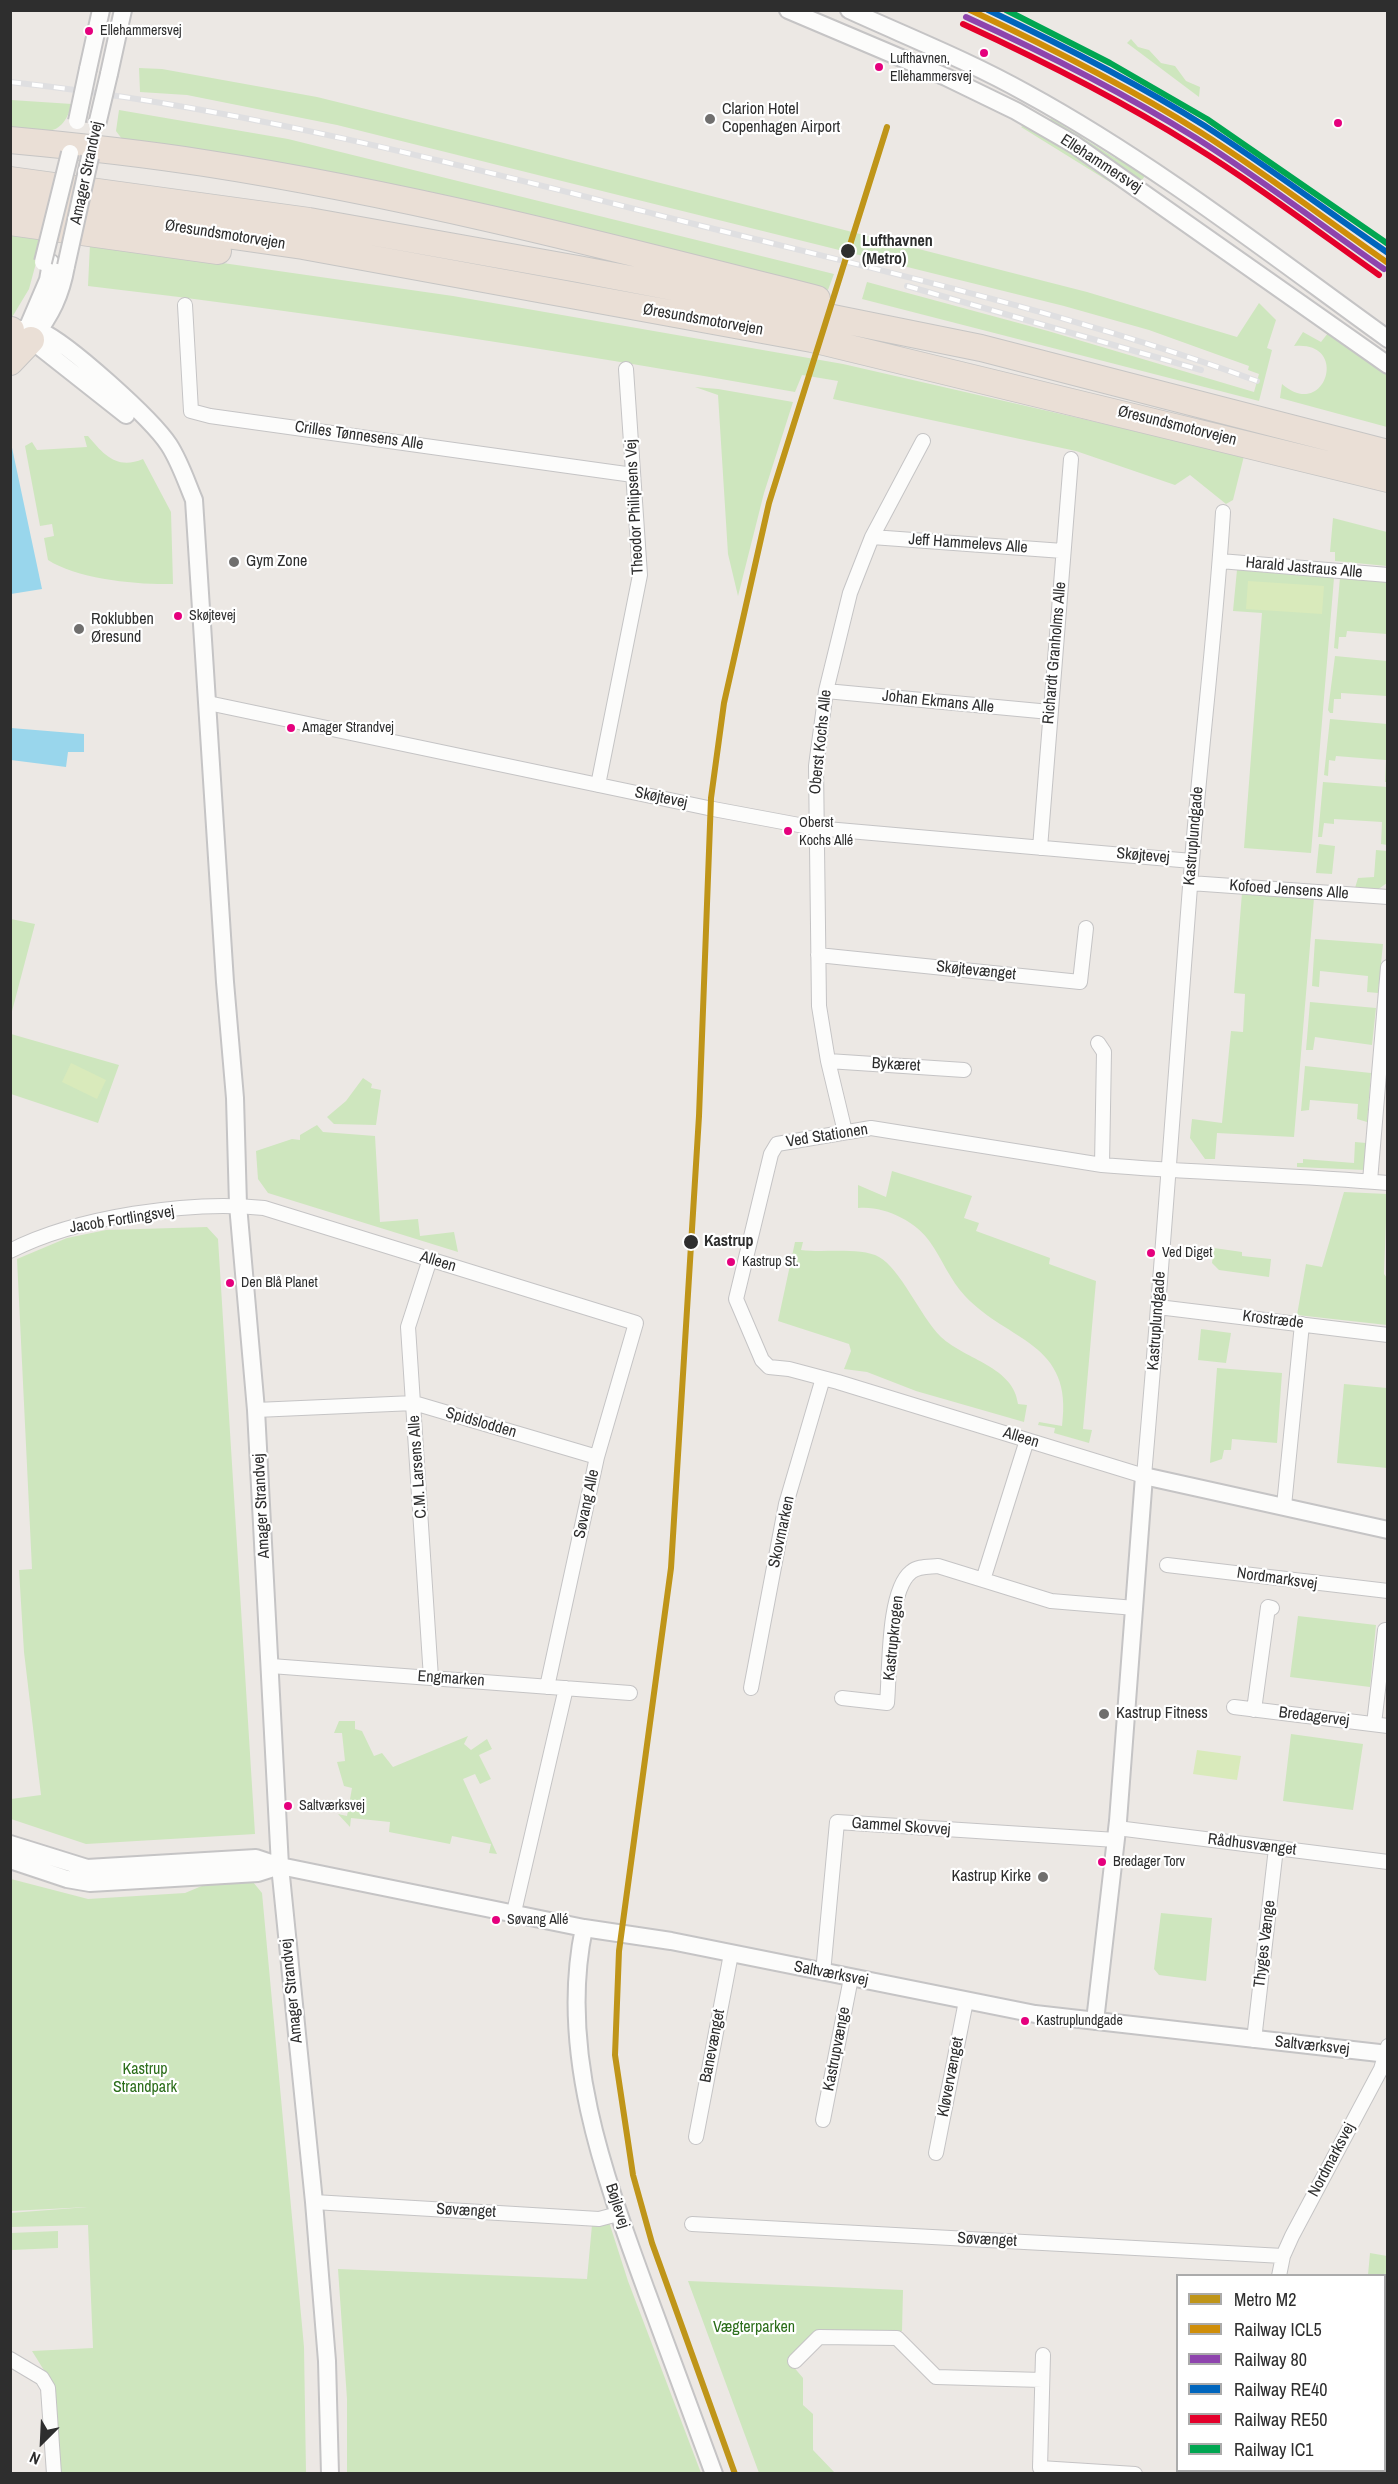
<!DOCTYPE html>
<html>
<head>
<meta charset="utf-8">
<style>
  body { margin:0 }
  #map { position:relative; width:1398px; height:2484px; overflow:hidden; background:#ece8e4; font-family:"Archivo Narrow",sans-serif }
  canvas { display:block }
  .frame { position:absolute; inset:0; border:12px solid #2e2e2e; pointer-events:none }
  .legend { position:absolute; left:1176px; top:2274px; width:210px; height:198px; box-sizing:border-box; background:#fff; border:2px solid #ababab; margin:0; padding:8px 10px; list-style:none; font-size:18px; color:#2e2e2e }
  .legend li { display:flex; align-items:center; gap:12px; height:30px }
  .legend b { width:30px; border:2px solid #ababab }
  .north { position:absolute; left:12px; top:2412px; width:60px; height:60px; -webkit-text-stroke:4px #fff; paint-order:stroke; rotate:204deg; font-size:16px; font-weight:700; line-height:24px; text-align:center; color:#2e2e2e }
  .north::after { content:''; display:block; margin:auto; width:21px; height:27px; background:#2e2e2e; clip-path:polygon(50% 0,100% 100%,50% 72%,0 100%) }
</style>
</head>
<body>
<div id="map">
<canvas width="1398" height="2484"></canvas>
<div class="frame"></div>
<ul class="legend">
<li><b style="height:8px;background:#bf9519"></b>Metro M2</li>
<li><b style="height:8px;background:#cf8e09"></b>Railway ICL5</li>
<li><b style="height:8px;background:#8e44ad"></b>Railway 80</li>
<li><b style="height:8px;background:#0065bd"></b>Railway RE40</li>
<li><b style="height:8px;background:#e4002b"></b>Railway RE50</li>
<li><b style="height:8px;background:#00a651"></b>Railway IC1</li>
</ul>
<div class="north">N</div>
</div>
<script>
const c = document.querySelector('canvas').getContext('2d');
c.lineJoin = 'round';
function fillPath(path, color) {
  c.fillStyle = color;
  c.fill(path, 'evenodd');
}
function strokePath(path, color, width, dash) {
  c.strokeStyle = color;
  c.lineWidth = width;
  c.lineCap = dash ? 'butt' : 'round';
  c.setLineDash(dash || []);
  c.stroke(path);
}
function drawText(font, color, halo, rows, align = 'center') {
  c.font = font + ' "Archivo Narrow",sans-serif';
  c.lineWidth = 4.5;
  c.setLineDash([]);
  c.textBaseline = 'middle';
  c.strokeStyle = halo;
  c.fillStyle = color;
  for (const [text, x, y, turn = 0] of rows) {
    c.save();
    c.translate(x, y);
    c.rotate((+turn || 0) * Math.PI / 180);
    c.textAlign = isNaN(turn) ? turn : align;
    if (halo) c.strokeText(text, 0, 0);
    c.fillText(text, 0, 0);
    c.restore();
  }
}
const green = new Path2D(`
  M1131,39L1138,47L1149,50L1161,63L1175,66L1186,81L1200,87L1199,97L1127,43Z
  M139,68L162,69L317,97L500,142L1087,292L1237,337L1259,303L1276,320L1267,348L1272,350L1259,401L862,299L867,282L1048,331L1254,392L1259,374L1248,370L1249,366L1149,330L1064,306L337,125L187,95L140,92Z
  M11,100L72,104C61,141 42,131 11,128Z
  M119,110L288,139L834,274L828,290L663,250L122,139L116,131Z
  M1051,118L1115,158L1118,155L1147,173L1142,180L1049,122Z
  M1025,125L1031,127L1137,193L1134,197L1021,127Z
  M11,233L43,237L29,289L11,319Z
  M90,244L453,296L843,364L1244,456L1233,500L1226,504L1190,475L1175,485L1076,451L833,399L838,381L802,375L795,392C560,350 326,314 88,286Z
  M1303,332L1321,342L1328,333L1387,374V427L1280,398L1282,384C1325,422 1351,340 1294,346Z
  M695,387L718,389L793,402L764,493L738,596L728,554L718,395Z
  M84,436H88C104,455 117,470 143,459L171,512L173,584C138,585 77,579 48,560L44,538L54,536L52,524L40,526L25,446L32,442L37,450L87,447Z
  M1333,518L1387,532V566L1335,561V552H1330Z
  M1237,570L1334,578L1311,853L1244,848L1262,613L1233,611Z
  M1340,577L1387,581V634L1347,631L1346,637H1339L1338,649L1334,648Z
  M1335,656L1387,661V696L1341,693V699H1334L1333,713H1330L1328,710Z
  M1330,719L1387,724V782H1385L1386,760L1336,756L1335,761L1329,760L1328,776L1324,775Z
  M1323,782L1387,787V845L1381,844L1382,822L1334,819V824L1324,823L1322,837H1318Z
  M1319,844L1335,846L1332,874L1316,873Z
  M1376,850L1387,851V883L1377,890L1355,888L1358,878L1374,877Z
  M1242,893L1314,898L1294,1137L1217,1133L1215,1159H1205L1190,1138L1192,1119L1222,1123L1231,1031L1243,1032L1245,994L1234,993Z
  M11,919L35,924L11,1015L10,919Z
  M1315,939L1383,944L1378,993L1367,992L1368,976L1320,971L1319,987L1312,986Z
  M1310,1002L1376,1008L1372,1045L1315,1037L1313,1050H1306Z
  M11,1034L119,1065L98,1123L11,1094Z
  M1305,1066L1371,1073L1367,1122L1357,1119L1358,1104L1310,1100L1309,1110L1301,1111Z
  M363,1078L372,1084L371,1088L381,1090L376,1125L334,1124L327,1117L346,1101Z
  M317,1125L323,1132L375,1136L380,1222L418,1219L420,1236L454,1232L458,1252L268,1193L258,1179L256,1151L292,1139L300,1140V1135Z
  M1355,1142L1366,1143L1365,1170L1297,1167V1163H1303V1159L1354,1163Z
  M892,1171L972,1196L964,1218L979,1223L976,1231L1050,1258L1049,1264L1096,1281L1083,1429L1092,1430L1089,1443L1054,1433L1055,1428L1038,1425L1039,1422L1062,1426C1074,1342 1008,1342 965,1296C950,1280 942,1259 930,1242C916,1221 883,1205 858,1208V1185L886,1197Z
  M1344,1192L1387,1194L1384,1274L1387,1278V1325L1297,1315L1306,1264L1322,1267Z
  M207,1227L218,1239L255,1834L86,1844L11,1819V1799L41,1795L24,1652L19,1570L32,1569L17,1259L67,1238L106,1230Z
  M795,1242H803L801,1250C823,1253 861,1247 879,1257C900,1268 920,1316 941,1337C966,1360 1014,1367 1018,1404L1027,1405L1024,1422L916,1391L867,1372L844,1369L851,1351L849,1344L778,1321Z
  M1214,1248L1242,1252V1256L1271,1259L1269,1277L1219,1270L1212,1263Z
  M1201,1329L1231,1333L1226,1363L1198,1360Z
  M1217,1368L1282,1373L1277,1443L1232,1439L1231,1450H1224L1222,1459L1210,1463Z
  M1344,1384L1387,1388V1468L1337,1463Z
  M1298,1616L1376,1625L1370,1687L1290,1677Z
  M339,1721H355V1729L362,1731L374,1756L382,1753L393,1767L468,1736L464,1744L471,1750L487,1739L492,1749L479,1755L491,1779L480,1784L475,1774L463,1779L497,1854L489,1853L491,1844L452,1836L450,1844L389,1832L390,1822L351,1818L350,1827L338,1814L347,1816L352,1788L344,1786L337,1762L345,1761L342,1733H334Z
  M1291,1734L1363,1744L1353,1810L1283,1801Z
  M11,1879L88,1899L185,1893L209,1883L253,1882L262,1893L304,2347L306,2473H56L55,2388L32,2351L93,2348L88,2225L11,2227L10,2213L88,2207L11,2211Z
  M1161,1913L1212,1918L1206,1981L1159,1975L1154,1969Z
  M609,2222L628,2281L701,2473H347V2399L338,2269L587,2279L592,2225Z
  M58,2231V2248L11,2250V2233Z
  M1370,2253L1387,2256V2473H1381L1384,2470V2276L1368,2275Z
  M688,2281L903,2290L902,2331H819L787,2359L803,2378V2405L813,2414V2450L835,2473H846H759Z`);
const pitch = new Path2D(`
  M1248,581L1324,586L1322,614L1246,609Z
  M71,1063L106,1080L97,1099L62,1082Z
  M1197,1750L1241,1756L1237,1780L1193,1774Z`);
const water = new Path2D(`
  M11,443L42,589L11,594L10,443Z
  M11,728L84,734V752H68L66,767L11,760Z`);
const minor = new Path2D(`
  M185,305L191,411L210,416L633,475
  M1223,512C1216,629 1201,745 1192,861C1176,1066 1162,1271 1144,1476L838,1382L789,1369L769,1367L762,1360L736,1299L771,1154L777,1144L871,1128L1102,1165C1197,1173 1292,1175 1388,1183
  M872,537L1063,551
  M1220,561L1388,575
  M826,691L1050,712
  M208,703L708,808L815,828L1192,861
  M598,785L640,575L626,369
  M1040,848L1071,459
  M1190,883L1388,897
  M818,955L1080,982L1086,928
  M1098,1043L1104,1052L1102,1165
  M828,1061L964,1070
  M845,1132L828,1061L819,1006L816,766L826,691L850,593L872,537L923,441
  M1370,1181L1388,967
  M10,1251C76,1217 190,1200 264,1208L636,1323L597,1457L547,1687
  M430,1259L408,1327L431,1678
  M1158,1307L1388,1335
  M256,1410L414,1403L597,1457
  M1284,1506L1302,1324
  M1167,1565L1388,1591
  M983,1580L1027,1440
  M271,1666L630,1693
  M751,1688L786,1504L823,1378
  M842,1698L887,1703C890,1672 887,1591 911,1572C918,1566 928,1567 938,1566L1051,1601L1135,1608
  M1234,1707L1388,1726
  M1254,1710L1268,1607L1272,1608
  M1374,1724L1385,1630
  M1117,1828L1388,1862
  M514,1912L566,1688
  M823,1973L837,1822L1116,1840
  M1254,2040L1276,1848
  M823,2120L851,1978
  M696,2137L731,1954
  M936,2153L966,2001
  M314,2202L599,2219L618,2214
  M692,2224L1283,2256
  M1279,2276L1283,2256L1292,2236L1381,2069L1388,2046
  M1043,2355L1040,2468L1135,2474
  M10,2359L42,2378L48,2388L54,2474
  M795,2361L819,2337L897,2338L936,2377L1042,2380
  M1300,2470V2474`);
const tertiary = new Path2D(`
  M788,10L946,77L1016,111L1075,145L1388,365
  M849,10C908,37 969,61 1026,93C1154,163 1270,254 1388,339
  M88,69L101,10
  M109,74L123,10
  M51,263L48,280L27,329L31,340L126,415
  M17,329C24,329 34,328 40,331C68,343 152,419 169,445C180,462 186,481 194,500L225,982L235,1098L238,1205L256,1410L280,1866L314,2202L327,2361L330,2474
  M33,338C51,315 61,295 66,266
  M10,1844L87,1868L256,1858L280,1866L584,1928L671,1941L1035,2014L1388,2054
  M10,1860L67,1879L90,1883L258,1873L280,1866
  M584,1928C558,2051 604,2175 646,2290C668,2351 691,2412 714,2474
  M1095,2021L1118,1821L1144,1476L1388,1530`);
const motorway = new Path2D(`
  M10,140C75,146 140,153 204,163C411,195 615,248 817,299
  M10,180L309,221L578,269L818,315L981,348L1388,453
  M10,204L303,246L812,339L1388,479
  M10,222L218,251
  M10,330H11
  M10,362L31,340`);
const rail = new Path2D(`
  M10,82C242,107 460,165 686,222C878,270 1071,313 1257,381
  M907,286L1201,370`);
const tertiaryBridge = new Path2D(`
  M77,121L88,69
  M97,125L109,74
  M43,262L70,153
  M66,266L90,157`);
const rail1 = new Path2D(`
  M970,10C1049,47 1127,86 1200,132C1265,173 1325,219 1388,263`);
const rail2 = new Path2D(`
  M966,17C1045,53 1122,92 1196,138C1261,179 1321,225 1384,269`);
const rail3 = new Path2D(`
  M988,10C1062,45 1135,82 1205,126C1267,166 1327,211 1388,253`);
const rail4 = new Path2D(`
  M963,24C1041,60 1119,99 1192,145C1257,185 1317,231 1379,275`);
const rail5 = new Path2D(`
  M1006,10L1110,63L1207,119L1388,244`);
const metro1 = new Path2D(`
  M735,2474L652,2243L633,2175L615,2055L619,1951L671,1568L699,1116L711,798L724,703L769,503L887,127`);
const markers = [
  [89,31,5,"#e5007d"],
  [984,53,5,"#e5007d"],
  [879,67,5,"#e5007d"],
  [710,119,6,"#706f6e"],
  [1338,123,5,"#e5007d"],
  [848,251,8,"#2e2e2e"],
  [234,562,6,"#706f6e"],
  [178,616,5,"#e5007d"],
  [79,629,6,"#706f6e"],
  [291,728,5,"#e5007d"],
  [788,831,5,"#e5007d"],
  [691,1242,8,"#2e2e2e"],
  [1151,1253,5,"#e5007d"],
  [731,1262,5,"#e5007d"],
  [230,1283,5,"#e5007d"],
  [1104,1714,6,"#706f6e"],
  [288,1806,5,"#e5007d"],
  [1102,1862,5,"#e5007d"],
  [1043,1877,6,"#706f6e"],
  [496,1920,5,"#e5007d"],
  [1025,2021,5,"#e5007d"]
];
const busNames = [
  ["Ellehammersvej",100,31],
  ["Lufthavnen,",890,59],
  ["Ellehammersvej",890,77],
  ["Skøjtevej",189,616],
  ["Amager Strandvej",302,728],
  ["Oberst",799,823],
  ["Kochs Allé",799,841],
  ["Ved Diget",1162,1253],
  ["Kastrup St.",742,1262],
  ["Den Blå Planet",241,1283],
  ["Saltværksvej",299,1806],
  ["Bredager Torv",1113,1862],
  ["Søvang Allé",507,1920],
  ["Kastruplundgade",1036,2021]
];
const poiNames = [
  ["Clarion Hotel",722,110],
  ["Copenhagen Airport",722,128],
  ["Gym Zone",246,562],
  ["Roklubben",91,620],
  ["Øresund",91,638],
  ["Kastrup Fitness",1116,1714],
  ["Kastrup Kirke",1031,1877,"right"]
];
const streetNames = [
  ["Ellehammersvej",1101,164,33],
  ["Amager Strandvej",87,173,-78],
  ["Øresundsmotorvejen",225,235,9],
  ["Øresundsmotorvejen",703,320,10],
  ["Øresundsmotorvejen",1177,426,14],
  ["Crilles Tønnesens Alle",359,436,8],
  ["Theodor Philipsens Vej",635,507,-93],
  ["Jeff Hammelevs Alle",968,544,4],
  ["Harald Jastraus Alle",1304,568,5],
  ["Richardt Granholms Alle",1055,653,-85],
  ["Johan Ekmans Alle",938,702,6],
  ["Oberst Kochs Alle",821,742,-84],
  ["Skøjtevej",661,798,12],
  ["Kastruplundgade",1194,836,-85],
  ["Skøjtevej",1143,856,5],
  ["Kofoed Jensens Alle",1289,890,4],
  ["Skøjtevænget",976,971,6],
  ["Bykæret",896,1065,3],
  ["Ved Stationen",827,1136,-9],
  ["Jacob Fortlingsvej",122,1220,-9],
  ["Alleen",438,1262,17],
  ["Krostræde",1273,1320,7],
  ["Kastruplundgade",1157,1321,-86],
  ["Spidslodden",481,1423,16],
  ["Alleen",1021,1438,17],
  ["C.M. Larsens Alle",418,1467,-94],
  ["Søvang Alle",587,1504,-78],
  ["Amager Strandvej",262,1506,-93],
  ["Skovmarken",782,1532,-78],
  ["Nordmarksvej",1277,1579,8],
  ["Kastrupkrogen",894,1638,-84],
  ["Engmarken",451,1679,4],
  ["Bredagervej",1314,1717,7],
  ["Gammel Skovvej",901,1827,4],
  ["Rådhusvænget",1252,1845,7],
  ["Thyges Vænge",1265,1944,-83],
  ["Saltværksvej",831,1974,11],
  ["Amager Strandvej",292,1991,-96],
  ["Banevænget",713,2046,-79],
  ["Saltværksvej",1312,2046,6],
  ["Kastrupvænge",837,2049,-79],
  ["Kløvervænget",951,2077,-79],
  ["Nordmarksvej",1332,2160,-62],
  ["Bøjlevej",617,2206,72],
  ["Søvænget",466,2211,3],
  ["Søvænget",987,2240,3]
];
const stopNames = [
  ["Lufthavnen",862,242],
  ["(Metro)",862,260],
  ["Kastrup",704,1242]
];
const parkNames = [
  ["Kastrup",145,2070],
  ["Strandpark",145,2088],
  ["Vægterparken",754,2328]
];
fillPath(green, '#cee6be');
fillPath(pitch, '#d9eabb');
fillPath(water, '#99d6ec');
strokePath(minor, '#c5c4c5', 16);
strokePath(tertiary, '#c5c4c5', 20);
strokePath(motorway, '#c6c5c4', 28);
strokePath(minor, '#fcfcfb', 14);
strokePath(tertiary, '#fcfcfb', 16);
strokePath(motorway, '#eadfd6', 26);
strokePath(rail, '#dfdfe1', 6);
strokePath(rail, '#fff', 4, [11]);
strokePath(tertiaryBridge, '#c5c4c5', 20, []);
strokePath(tertiaryBridge, '#fcfcfb', 16);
strokePath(rail1, '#cf8e09', 6);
strokePath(rail2, '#8e44ad', 6);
strokePath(rail3, '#0065bd', 6);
strokePath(rail4, '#e4002b', 6);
strokePath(rail5, '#00a651', 6);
strokePath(metro1, '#bf9519', 6);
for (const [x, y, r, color] of markers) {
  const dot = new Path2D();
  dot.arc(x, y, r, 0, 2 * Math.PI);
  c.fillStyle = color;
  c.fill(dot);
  strokePath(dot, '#fff', 2);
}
drawText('14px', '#2e2e2e', '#fff', busNames, 'left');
drawText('16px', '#2e2e2e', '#fff', poiNames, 'left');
drawText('16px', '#2e2e2e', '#fff', streetNames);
drawText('bold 16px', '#2e2e2e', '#fff', stopNames, 'left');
drawText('16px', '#2c6e1b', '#fff', parkNames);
</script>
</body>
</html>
